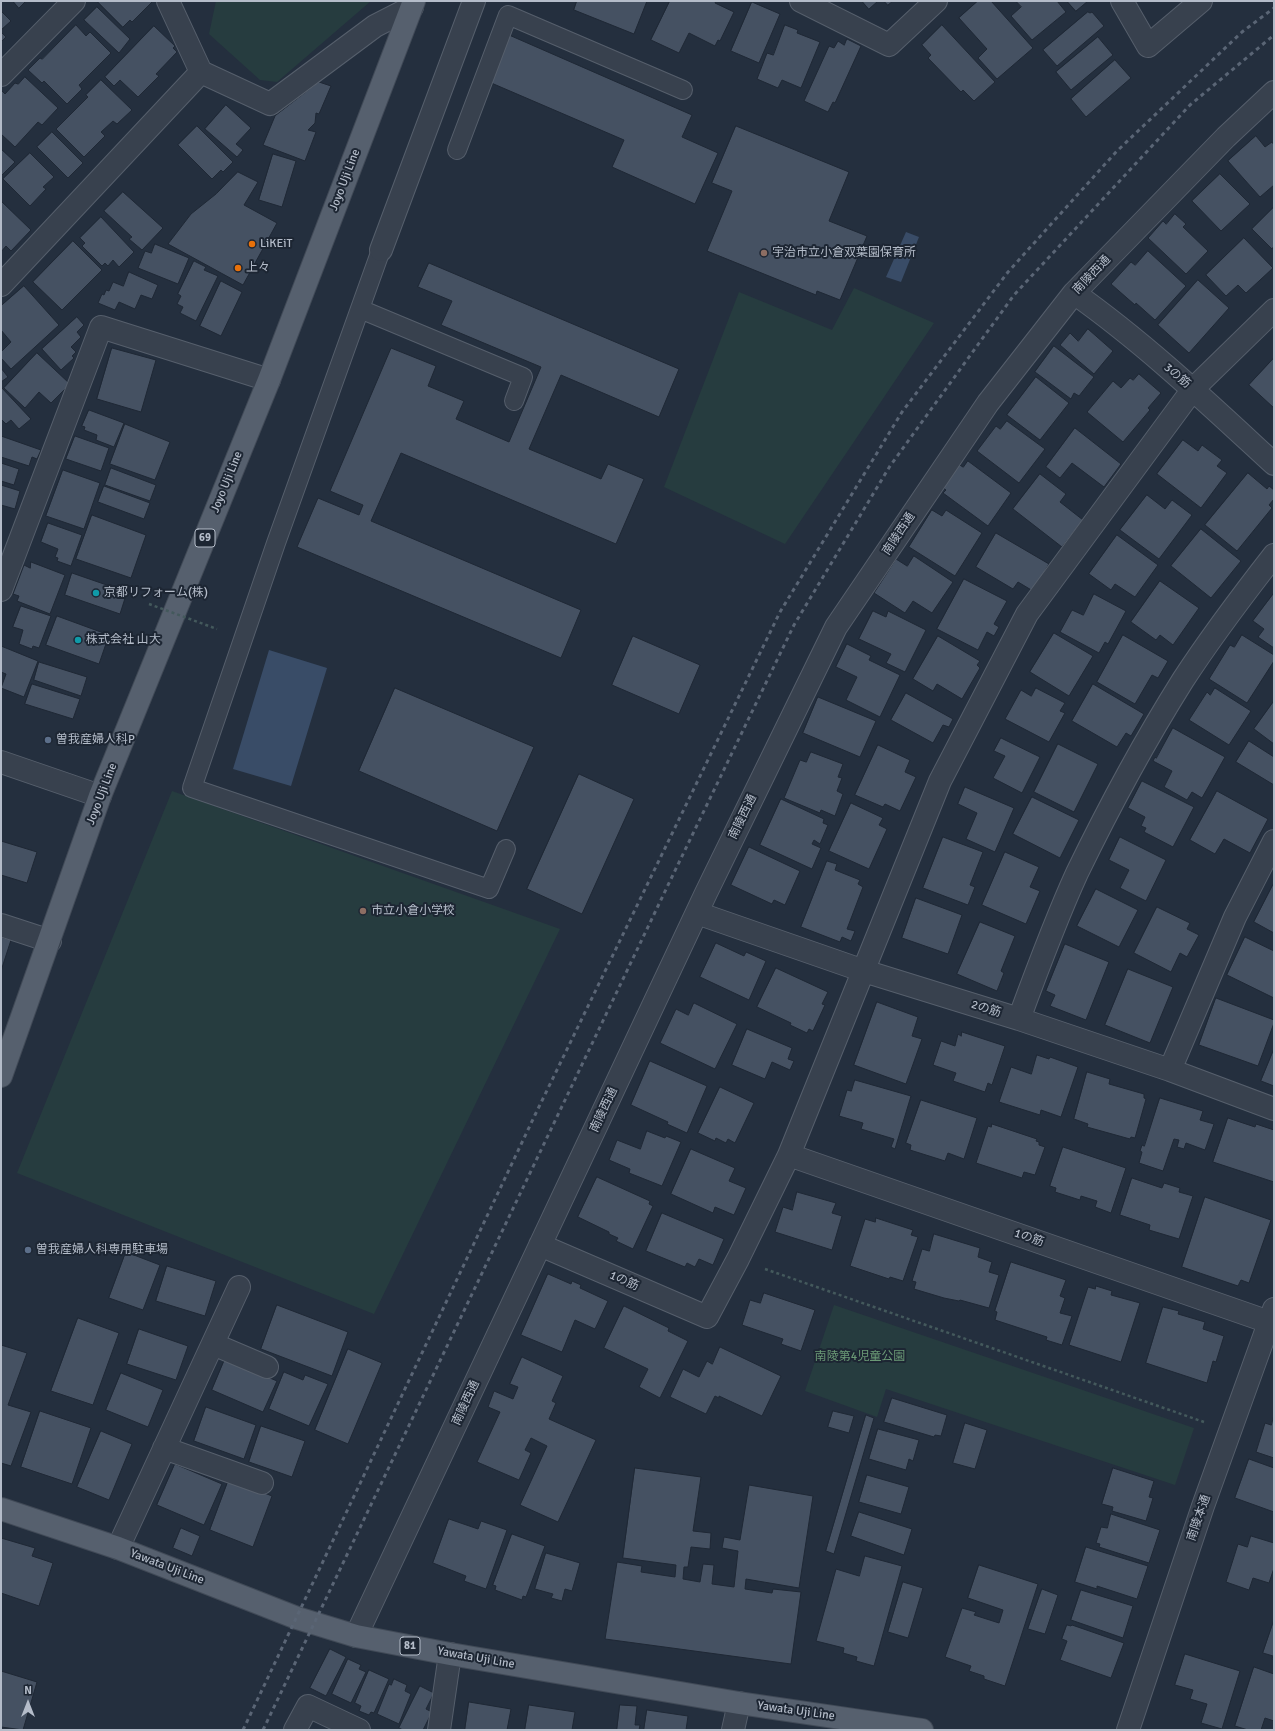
<!DOCTYPE html>
<html>
<head>
<meta charset="utf-8">
<style>
  body { margin:0 }
  #map { position:relative; width:1275px; height:1731px; overflow:hidden; background:#242f3e; font-family:Signika,sans-serif }
  canvas { display:block }
  .frame { position:absolute; inset:0; border:2px solid #b4bcc9; pointer-events:none }
  .north { position:absolute; left:8px; top:1683px; width:40px; height:40px; -webkit-text-stroke:3px #1d2633; paint-order:stroke; rotate:0deg; font-size:11px; font-weight:700; line-height:16px; text-align:center; color:#b4bcc9 }
  .north::after { content:''; display:block; margin:auto; width:14px; height:18px; background:#b4bcc9; clip-path:polygon(50% 0,100% 100%,50% 72%,0 100%) }
</style>
</head>
<body>
<div id="map">
<canvas width="1275" height="1731"></canvas>
<div class="frame"></div>
<div class="north">N</div>
</div>
<script>
const c = document.querySelector('canvas').getContext('2d');
c.lineJoin = 'round';
function fillPath(path, color) {
  c.fillStyle = color;
  c.fill(path, 'evenodd');
}
function strokePath(path, color, width, dash) {
  c.strokeStyle = color;
  c.lineWidth = width;
  c.lineCap = dash ? 'butt' : 'round';
  c.setLineDash(dash || []);
  c.stroke(path);
}
function drawText(font, color, halo, rows, align = 'center') {
  c.font = font + ' Signika,"Noto Sans JP",sans-serif';
  c.lineWidth = 4;
  c.setLineDash([]);
  c.textBaseline = 'middle';
  c.strokeStyle = halo;
  c.fillStyle = color;
  for (const [text, x, y, turn = 0] of rows) {
    c.save();
    c.translate(x, y);
    c.rotate((+turn || 0) * Math.PI / 180);
    c.textAlign = isNaN(turn) ? turn : align;
    if (halo) c.strokeText(text, 0, 0);
    c.fillText(text, 0, 0);
    c.restore();
  }
}
const green = new Path2D(`
  M216,1H371L277,82L260,80L209,34Z
  M854,288L934,323L785,544L664,487L739,292L832,330Z
  M172,791L560,929L374,1314L17,1173Z
  M834,1305L1194,1428L1175,1485L886,1389L877,1417L805,1391Z`);
const water = new Path2D(`
  M906,232L919,237L901,282L886,277Z
  M269,650L327,668L291,786L233,769Z`);
const building = new Path2D(`
  M13,1H26L19,8Z
  M97,1H153L132,22L130,20L123,27Z
  M577,1H647L634,34L574,10Z
  M670,1H716L715,3L734,12L720,41L718,40L715,46L689,33L679,53L651,40Z
  M862,1H878L869,9Z
  M884,1H893L888,5Z
  M978,1H991L1033,48L997,79L978,58L987,49L959,18Z
  M1016,1H1057L1066,12L1032,40L1011,16L1021,7Z
  M1067,1H1088L1076,11Z
  M752,2L780,14L759,63L731,51Z
  M97,7L130,39L119,53L84,20Z
  M1,11L11,21L1,30Z
  M1088,12L1090,13L1092,12L1104,26L1057,66L1043,50Z
  M76,25L86,36L90,32L111,53L79,85L82,89L67,104L44,81L42,83L28,70L40,58L42,59Z
  M785,25L798,30L797,33L820,42L801,88L782,80L778,88L757,79L767,53L773,55Z
  M942,25L995,82L974,101L963,90L961,92L928,58L931,55L922,45Z
  M154,26L175,46L173,48L177,52L156,74L159,76L138,97L120,80L114,86L105,77Z
  M1,32L6,37L1,42Z
  M509,35L692,115L682,137L718,153L695,204L612,167L624,140L489,82Z
  M1098,37L1113,55L1071,90L1056,72Z
  M847,39L861,46L835,103L833,102L828,112L804,101L829,46L834,48L838,41L844,45Z
  M1115,60L1131,78L1086,117L1071,99Z
  M25,77L58,108L42,125L38,122L15,147L1,134V92L2,91L5,94L15,83L18,84Z
  M101,80L132,110L117,124L113,121L101,132L105,136L84,157L56,129L88,97L86,95Z
  M319,82L331,86L319,114L316,113L315,123L308,130L316,132L305,161L263,145L275,116Z
  M226,105L251,128L236,144L243,150L237,157L205,129Z
  M197,126L233,162L223,172L221,170L212,179L178,145Z
  M736,126L849,172L829,221L867,236L840,300L817,291L816,295L707,251L732,191L712,183Z
  M52,132L83,163L68,178L37,147Z
  M1256,136L1265,147L1272,142L1274,145V185L1260,197L1228,161Z
  M1,149L15,162L1,176Z
  M30,153L54,177L43,187L46,189L30,206L3,179Z
  M273,154L296,161L282,207L259,200Z
  M238,172L258,182L244,205L277,223L243,285L168,244L191,214L216,194Z
  M1220,174L1250,204L1221,231L1192,201Z
  M123,192L163,228L142,250L129,239L132,237L104,211Z
  M1,201L31,230L11,251L6,246L1,252Z
  M1274,207V246L1272,249L1252,229Z
  M1175,214L1186,224L1183,227L1208,251L1186,274L1148,238L1163,221L1166,224Z
  M101,217L134,252L119,267L113,260L108,266L105,263L102,266L82,246L85,243L80,238Z
  M1244,238L1273,268L1246,293L1238,285L1226,296L1206,275Z
  M73,241L102,270L62,310L33,282Z
  M155,244L189,258L178,284L138,268L145,251L151,253Z
  M1148,251L1186,286L1155,320L1136,303L1135,305L1111,284L1131,262L1135,265Z
  M194,261L206,267L204,270L218,276L196,321L180,313L183,307L177,304L181,296L178,294Z
  M429,263L679,369L659,417L561,375L529,449L601,479L608,464L644,479L616,544L401,453L371,521L581,610L561,658L297,547L318,498L359,515L363,505L330,491L391,348L436,366L428,386L464,401L456,419L509,442L541,367L441,325L452,301L418,287Z
  M129,272L158,285L152,299L141,295L135,309L119,302L115,310L98,303L102,294L104,295L106,290L109,291L113,282L123,286Z
  M1198,280L1229,308L1189,353L1158,325Z
  M221,281L242,292L221,336L200,326Z
  M24,286L59,325L11,369L1,358V352L11,342L1,330V306Z
  M77,317L84,325L77,332L81,337L71,347L76,352L72,356L74,358L61,370L42,349Z
  M1088,329L1113,351L1094,374L1060,345L1070,333L1078,341Z
  M1054,346L1094,377L1079,396L1074,393L1071,399L1035,372Z
  M112,348L156,360L141,412L97,399Z
  M37,353L70,384L51,403L39,392L25,408L4,388Z
  M1274,358V408L1249,385Z
  M1,368L8,377L1,382Z
  M1139,374L1161,393L1148,408L1150,410L1123,442L1087,412L1113,381L1121,388L1130,378L1133,380Z
  M1036,377L1069,403L1040,440L1007,415Z
  M1,387L31,419L19,429L11,420L6,424L1,419Z
  M89,410L124,423L114,447L96,440L97,435L84,430L85,427L82,426Z
  M1007,421L1045,449L1019,483L977,451L996,426L1000,429Z
  M125,424L170,442L155,480L110,464Z
  M1075,428L1121,464L1104,487L1072,463L1060,478L1046,467Z
  M1,436L41,450L37,459L32,457L29,466L1,457Z
  M75,436L109,448L101,471L66,459Z
  M1183,440L1198,451L1202,445L1222,460L1217,466L1227,473L1201,508L1157,474Z
  M968,461L1011,493L988,526L943,493L946,490L941,486L958,464L963,467Z
  M1,463L19,469L14,485L1,481Z
  M111,468L156,485L150,501L105,485Z
  M63,470L100,483L84,529L46,516Z
  M1248,473L1267,489L1269,486L1274,490V499L1269,505L1272,508L1237,551L1205,525Z
  M1040,474L1066,494L1060,502L1083,520L1062,547L1013,509Z
  M1,485L20,491L15,509L1,505Z
  M104,486L150,503L144,519L98,502Z
  M1147,495L1165,509L1172,500L1192,515L1159,559L1120,530Z
  M932,510L942,516L946,510L982,533L955,576L909,547Z
  M92,515L146,535L131,578L76,559Z
  M48,523L82,535L71,566L57,561L58,558L55,557L58,549L41,542Z
  M1201,529L1241,561L1211,598L1171,566Z
  M996,533L1049,564L1033,591L1018,582L1013,589L976,567Z
  M1117,535L1158,565L1135,597L1115,584L1111,590L1089,574Z
  M914,556L953,582L932,613L913,601L905,613L874,593L896,559L907,566Z
  M31,562L65,575L50,614L17,601L19,596L13,594L24,565L30,568Z
  M72,573L127,592L120,614L65,595Z
  M964,579L1007,601L994,624L999,627L994,636L987,632L978,650L937,629Z
  M1160,581L1199,608L1173,645L1160,635L1156,640L1131,622Z
  M1274,593V648L1258,637L1264,629L1253,621Z
  M1094,594L1126,611L1108,644L1105,642L1099,653L1060,632L1072,610L1083,615Z
  M21,606L51,616L39,648L33,646L32,649L19,644L23,630L13,627Z
  M873,611L886,617L888,611L926,630L905,672L886,663L891,654L859,639Z
  M57,616L109,635L99,664L46,645Z
  M1054,633L1093,656L1069,696L1030,672Z
  M1123,635L1168,661L1158,678L1152,675L1135,704L1097,682Z
  M1242,635L1274,655V661L1247,703L1209,679L1230,645L1234,647Z
  M633,636L700,665L679,714L612,685Z
  M938,636L980,661L977,665L980,668L962,699L937,684L933,691L913,679Z
  M847,644L871,656L869,660L900,675L880,717L846,700L857,677L836,667Z
  M1,646L38,661L24,697L1,688L6,674L1,672Z
  M39,662L87,677L81,696L34,680Z
  M32,684L80,699L73,719L25,704Z
  M1093,684L1144,714L1131,736L1126,733L1117,747L1072,721Z
  M395,688L534,747L497,831L359,771Z
  M1036,688L1065,703L1060,711L1065,713L1049,742L1005,719L1021,690L1031,696Z
  M1215,688L1251,711L1229,745L1189,720L1207,692L1210,695Z
  M906,693L953,719L949,727L943,725L933,743L891,720Z
  M818,697L876,721L860,757L803,733Z
  M1274,701V744L1254,729Z
  M1173,728L1225,757L1202,798L1192,792L1187,800L1164,787L1172,771L1153,761L1155,757L1156,758Z
  M1001,738L1040,757L1022,793L993,778L1005,756L994,751Z
  M1249,741L1274,757V785L1236,762Z
  M1058,744L1098,764L1074,812L1034,792Z
  M878,745L910,760L905,772L916,777L900,811L885,804L883,807L855,795Z
  M811,752L843,764L838,777L842,778L837,791L843,794L835,816L821,810L820,813L784,798L800,760L806,762Z
  M579,774L634,799L582,914L527,889Z
  M1142,781L1194,807L1173,847L1144,832L1146,828L1141,826L1145,817L1128,808Z
  M965,787L1014,808L995,852L966,839L977,813L958,804Z
  M1217,791L1268,819L1250,853L1224,839L1215,854L1190,840Z
  M1032,797L1079,820L1060,858L1013,834Z
  M781,799L824,819L823,823L828,825L820,844L814,840L812,844L821,848L812,869L760,845Z
  M851,803L883,818L879,825L887,829L869,869L829,851Z
  M943,837L983,852L970,885L975,887L968,905L923,888Z
  M1120,837L1166,860L1146,901L1120,888L1129,870L1109,860Z
  M1,841L37,852L27,883L1,875Z
  M749,847L800,871L785,905L774,900L772,904L731,885Z
  M1005,852L1039,867L1030,887L1040,891L1026,924L982,905Z
  M827,861L837,864L835,870L860,880L858,884L863,887L847,929L855,931L851,941L842,937L840,942L801,927Z
  M1273,885L1274,886V933L1254,922Z
  M1096,889L1138,910L1119,947L1077,926Z
  M916,898L962,915L948,954L902,938Z
  M1157,907L1190,923L1187,929L1199,935L1187,957L1180,953L1171,972L1134,953Z
  M980,922L1015,936L1001,971L1004,973L997,991L957,974Z
  M1,937L11,940L1,971Z
  M1245,937L1274,951V998L1227,975Z
  M716,943L744,956L746,952L766,961L749,1000L700,977Z
  M1065,944L1109,962L1086,1020L1050,1006L1055,995L1046,991Z
  M776,968L828,992L822,1004L825,1005L813,1031L809,1029L807,1033L790,1025L791,1023L757,1007Z
  M1128,969L1173,987L1150,1043L1105,1025Z
  M1216,998L1274,1020V1023L1258,1066L1199,1045Z
  M877,1002L918,1017L912,1036L922,1039L906,1084L854,1065Z
  M694,1003L737,1024L715,1069L660,1043L676,1009L688,1015Z
  M747,1029L792,1048L788,1059L794,1061L790,1070L772,1062L765,1079L732,1065Z
  M962,1032L1005,1046L992,1085L988,1083L985,1092L953,1081L956,1073L933,1065L941,1041L955,1046L958,1034L961,1036Z
  M1274,1049V1086L1261,1081Z
  M1037,1055L1049,1059L1050,1057L1078,1067L1061,1117L1041,1110L1040,1115L999,1102L1011,1067L1031,1074Z
  M650,1061L707,1086L687,1133L667,1124L668,1122L631,1105Z
  M1087,1072L1110,1079L1109,1084L1144,1094V1098L1146,1099L1135,1138L1131,1137L1130,1139L1087,1127L1088,1124L1074,1119Z
  M855,1080L911,1096L895,1149L891,1147L894,1139L861,1129L863,1123L839,1116L847,1090L851,1091Z
  M720,1087L754,1103L735,1143L728,1139L726,1143L716,1138L715,1141L698,1133Z
  M1160,1098L1203,1111L1200,1120L1214,1124L1205,1150L1186,1143L1184,1149L1177,1147L1179,1140L1174,1139L1163,1171L1139,1163L1142,1152L1140,1151L1142,1145L1144,1146Z
  M921,1100L977,1118L964,1159L948,1153L945,1161L910,1150L911,1145L906,1143Z
  M1228,1118L1255,1127L1256,1124L1274,1130V1182L1213,1162Z
  M992,1124L1037,1139L1036,1141L1039,1142V1145L1045,1147L1035,1175L1024,1172L1022,1178L976,1163L988,1126L991,1127Z
  M647,1131L665,1138L666,1136L681,1142L662,1186L629,1173L630,1169L609,1160L617,1140L640,1149Z
  M1063,1147L1126,1168L1111,1213L1095,1207L1097,1201L1081,1196L1080,1200L1055,1192L1056,1188L1050,1186Z
  M691,1149L735,1168L729,1181L746,1188L734,1215L715,1207L713,1213L671,1194Z
  M597,1177L650,1201L649,1204L653,1206L633,1249L616,1241L618,1238L609,1234V1232L578,1217Z
  M1132,1178L1162,1188L1164,1183L1180,1188L1179,1192L1193,1196L1179,1239L1149,1230L1150,1225L1120,1215Z
  M797,1192L836,1203L832,1213L842,1216L832,1250L775,1232L783,1207L792,1210Z
  M1205,1197L1271,1220L1249,1283L1241,1280L1238,1286L1182,1267Z
  M662,1213L724,1239L713,1265L699,1259L695,1267L687,1263L685,1267L646,1251Z
  M876,1218L913,1230L911,1235L918,1237L903,1281L890,1277L889,1279L850,1266L865,1219L875,1222Z
  M934,1234L980,1248L978,1257L992,1262L989,1272L999,1275L989,1308L960,1300L959,1301L944,1298L914,1289L916,1282L912,1281L922,1249L929,1251Z
  M126,1252L160,1265L143,1310L109,1298Z
  M1011,1262L1066,1280L1060,1296L1065,1298L1060,1313L1072,1316L1062,1345L1046,1340L1047,1337L995,1320L997,1312L995,1311Z
  M167,1266L216,1281L205,1316L156,1301Z
  M548,1274L571,1284L572,1281L581,1285L580,1288L608,1301L595,1329L575,1320L562,1352L521,1335Z
  M1096,1286L1112,1291L1111,1295L1140,1303L1121,1362L1069,1345L1088,1287L1095,1289Z
  M764,1293L815,1310L801,1351L781,1344L783,1339L742,1325L750,1300L760,1303Z
  M277,1305L348,1332L332,1376L261,1349Z
  M624,1306L669,1328L668,1331L688,1341L660,1398L639,1387L648,1369L604,1348Z
  M1163,1307L1179,1311L1178,1314L1205,1322L1203,1329L1224,1336L1216,1362L1213,1361L1207,1383L1146,1363Z
  M78,1318L119,1333L93,1405L51,1391Z
  M139,1329L188,1346L176,1380L127,1364Z
  M1,1345L27,1353L8,1405L31,1412L11,1466L1,1463Z
  M720,1347L781,1376L762,1416L719,1396V1398L715,1396L706,1414L670,1397L683,1369L699,1377L707,1361L712,1364Z
  M348,1349L382,1363L348,1444L315,1430Z
  M522,1357L563,1376L552,1401L556,1403L549,1419L596,1440L558,1522L520,1505L547,1446L531,1438L525,1450L531,1453L519,1480L477,1462L500,1412L488,1407L494,1391L513,1399L518,1387L510,1384Z
  M225,1359L277,1381L263,1412L212,1390Z
  M284,1372L303,1380L305,1375L328,1384L309,1426L269,1409Z
  M121,1373L163,1390L148,1427L106,1410Z
  M892,1398L947,1415L941,1436L935,1435L934,1437L884,1422Z
  M206,1407L256,1425L244,1459L194,1441Z
  M40,1411L91,1428L72,1484L21,1467Z
  M833,1411L854,1416L849,1433L828,1427Z
  M866,1415L874,1418L834,1554L826,1551Z
  M1274,1415V1458L1256,1452L1265,1423L1271,1425Z
  M965,1423L987,1430L975,1469L953,1463Z
  M261,1426L305,1441L292,1477L249,1462Z
  M878,1429L919,1440L913,1461L909,1459L906,1470L869,1459Z
  M101,1431L132,1444L109,1500L77,1487Z
  M1249,1459L1274,1468V1512L1235,1498Z
  M175,1464L222,1484L204,1525L157,1505Z
  M635,1468L701,1477L693,1531L711,1533L710,1549L691,1547L688,1567H684L683,1579L700,1582L703,1564L714,1565L712,1584L734,1587L738,1551L722,1548L724,1537L740,1540L749,1485L813,1496L799,1588L746,1579L745,1589L772,1593L773,1589L801,1592L791,1664L605,1639L617,1562L642,1566L641,1572L675,1577L676,1565L623,1558Z
  M1113,1468L1154,1481L1149,1497L1153,1498L1146,1521L1112,1511L1113,1507L1102,1504Z
  M867,1475L909,1487L901,1514L859,1502Z
  M229,1479L272,1496L253,1547L210,1530Z
  M859,1512L912,1529L904,1555L851,1536Z
  M1111,1514L1160,1530L1149,1563L1099,1547L1100,1544L1096,1543L1101,1527L1107,1528Z
  M449,1519L478,1529L481,1521L507,1530L486,1589L464,1581L466,1576L433,1563Z
  M181,1528L200,1536L192,1556L173,1548Z
  M512,1534L545,1546L526,1597L523,1596L522,1600L495,1590L496,1586L493,1585Z
  M1251,1536L1274,1543V1568L1269,1583L1253,1578L1249,1590L1226,1582L1238,1544L1247,1547Z
  M1,1538L35,1548L32,1556L53,1563L39,1606L1,1593Z
  M1086,1547L1148,1566L1137,1599L1097,1586V1589L1075,1582Z
  M546,1553L580,1563L572,1591L565,1589L562,1601L551,1598L553,1594L535,1589Z
  M865,1556L902,1566L874,1666L856,1661L857,1657L843,1653L844,1648L816,1641L836,1569L859,1576Z
  M979,1565L1038,1584L1005,1686L984,1679V1676L969,1671L971,1666L945,1657L962,1608L976,1612L974,1615L999,1623L1003,1610L968,1598Z
  M903,1582L923,1588L908,1638L888,1632Z
  M1042,1589L1058,1595L1045,1634L1028,1629Z
  M1081,1590L1133,1606L1123,1638L1071,1620Z
  M1274,1620V1659H1272L1273,1656L1263,1653Z
  M1067,1625L1071,1626L1072,1625L1124,1643L1111,1678L1060,1660L1067,1641L1062,1639Z
  M330,1649L346,1657L326,1696L310,1688Z
  M1185,1654L1240,1671L1222,1729L1201,1723L1207,1704L1190,1699L1193,1690L1175,1685Z
  M348,1659L361,1665L359,1669L366,1672L351,1703L332,1694Z
  M1254,1667L1274,1674V1721L1265,1718L1261,1730H1248L1235,1726Z
  M369,1670L389,1679L374,1713L371,1712L369,1715L359,1711L361,1706L355,1703Z
  M1,1671L37,1682L23,1730L1,1727Z
  M394,1679L407,1685L405,1691L411,1694L399,1724L377,1714L389,1684L391,1685Z
  M420,1686L434,1693L426,1709L432,1712L423,1730H403L399,1728Z
  M469,1702L511,1709L507,1730H465Z
  M529,1705L575,1712L572,1730H525Z
  M620,1705L637,1706L635,1725H640L639,1730H617Z
  M647,1710L688,1716L686,1730H644Z`);
const path = new Path2D(`
  M765,1269L1204,1422`);
const service = new Path2D(`
  M457,150L508,15L683,90
  M381,250L276,543L192,788L489,889L506,849
  M360,309L523,377L514,401`);
const minor = new Path2D(`
  M801,1L889,45L936,1
  M1122,1L1148,46L1201,1
  M201,72L270,104L375,26L412,7
  M1,75L74,1
  M381,250L474,1
  M1,285L201,72L168,1
  M1074,293C1146,344 1210,405 1274,464
  M1,590L101,327L269,380
  M1,762L100,796
  M697,913L864,971L1019,1019L1170,1070L1274,1109
  M1,925L50,941
  M1019,1019C1037,970 1055,921 1077,873C1109,807 1144,742 1183,680C1211,637 1242,596 1274,555
  M1170,1070L1235,917L1274,841
  M789,1155L1269,1322
  M540,1245L707,1317L738,1259L789,1155L940,781L1027,614L1193,389L1274,310
  M213,1344L267,1367
  M164,1448L262,1483
  M118,1548L239,1287
  M356,1636L706,893L836,627L988,403L1074,293L1226,137L1274,92
  M295,1730L308,1706L359,1730
  M439,1730L450,1654
  M733,1730L739,1703
  M1128,1730L1203,1506L1274,1309`);
const primary = new Path2D(`
  M1,1076L100,796L269,380L414,1
  M1,1509L118,1548L297,1618L356,1636L450,1654L739,1703L922,1730`);
const rail = new Path2D(`
  M243,1730L535,1115L780,612L902,412L1008,272L1116,152L1242,32L1274,8
  M263,1730L670,881L794,625L890,466L1014,295L1190,105L1274,35`);
const pathBridge = new Path2D(`
  M149,604L217,629`);
const markers = [
  [252,244,4,"#e8710a"],
  [764,253,4,"#8d6e63"],
  [238,268,4,"#e8710a"],
  [96,593,4,"#0f9aa8"],
  [78,640,4,"#0f9aa8"],
  [48,740,4,"#5c6f8a"],
  [363,911,4,"#8d6e63"],
  [28,1250,4,"#5c6f8a"]
];
const shields = [
  [205,538,20],
  [410,1646,20]
];
const shieldNames = [
  ["69",205,538],
  ["81",410,1646]
];
const streetNames = [
  ["Joyo Uji Line",345,180,-69],
  ["南陵西通",1092,275,-46],
  ["3の筋",1177,376,40],
  ["Joyo Uji Line",227,482,-68],
  ["南陵西通",899,534,-56],
  ["Joyo Uji Line",102,794,-69],
  ["南陵西通",743,817,-64],
  ["2の筋",986,1009,17],
  ["南陵西通",604,1110,-65],
  ["1の筋",1029,1238,19],
  ["1の筋",624,1281,24],
  ["南陵西通",466,1403,-65],
  ["南陵本通",1199,1518,-71],
  ["Yawata Uji Line",167,1567,21],
  ["Yawata Uji Line",476,1658,10],
  ["Yawata Uji Line",796,1711,8]
];
const poiNames = [
  ["LiKEiT",260,244],
  ["宇治市立小倉双葉園保育所",772,253],
  ["上々",246,268],
  ["京都リフォーム(株)",104,593],
  ["株式会社 山大",86,640],
  ["曽我産婦人科P",56,740],
  ["市立小倉小学校",371,911],
  ["曽我産婦人科専用駐車場",36,1250]
];
const parkNames = [
  ["南陵第4児童公園",860,1357]
];
fillPath(green, '#263c3f');
fillPath(water, '#394c67');
fillPath(building, '#455162');
strokePath(building, '#1f2835', 1);
strokePath(service, '#565f6c', 20);
strokePath(minor, '#565f6c', 24);
strokePath(primary, '#414a57', 24);
strokePath(path, '#44595c', 2.5, [3, 3]);
strokePath(service, '#38414e', 18);
strokePath(minor, '#38414e', 22);
strokePath(primary, '#56606e', 22);
strokePath(rail, '#5a6575', 3, [4, 4]);
strokePath(pathBridge, '#44595c', 2.5, [3, 3]);
for (const [x, y, r, color] of markers) {
  const dot = new Path2D();
  dot.arc(x, y, r, 0, 2 * Math.PI);
  c.fillStyle = color;
  c.fill(dot);
  strokePath(dot, '#1d2633', 1.5);
}
for (const [x, y, w] of shields) {
  const box = new Path2D();
  box.roundRect(x - w / 2, y - 9, w, 18, 3);
  c.fillStyle = '#1d2633';
  c.fill(box);
  strokePath(box, '#b4bcc9', 1);
}
drawText('bold 11px', '#b4bcc9', null, shieldNames);
drawText('12px', '#b4bcc9', '#1d2633', streetNames);
drawText('12px', '#b4bcc9', '#1d2633', poiNames, 'left');
drawText('12px', '#6b9a76', '#1d2633', parkNames);
</script>
</body>
</html>
